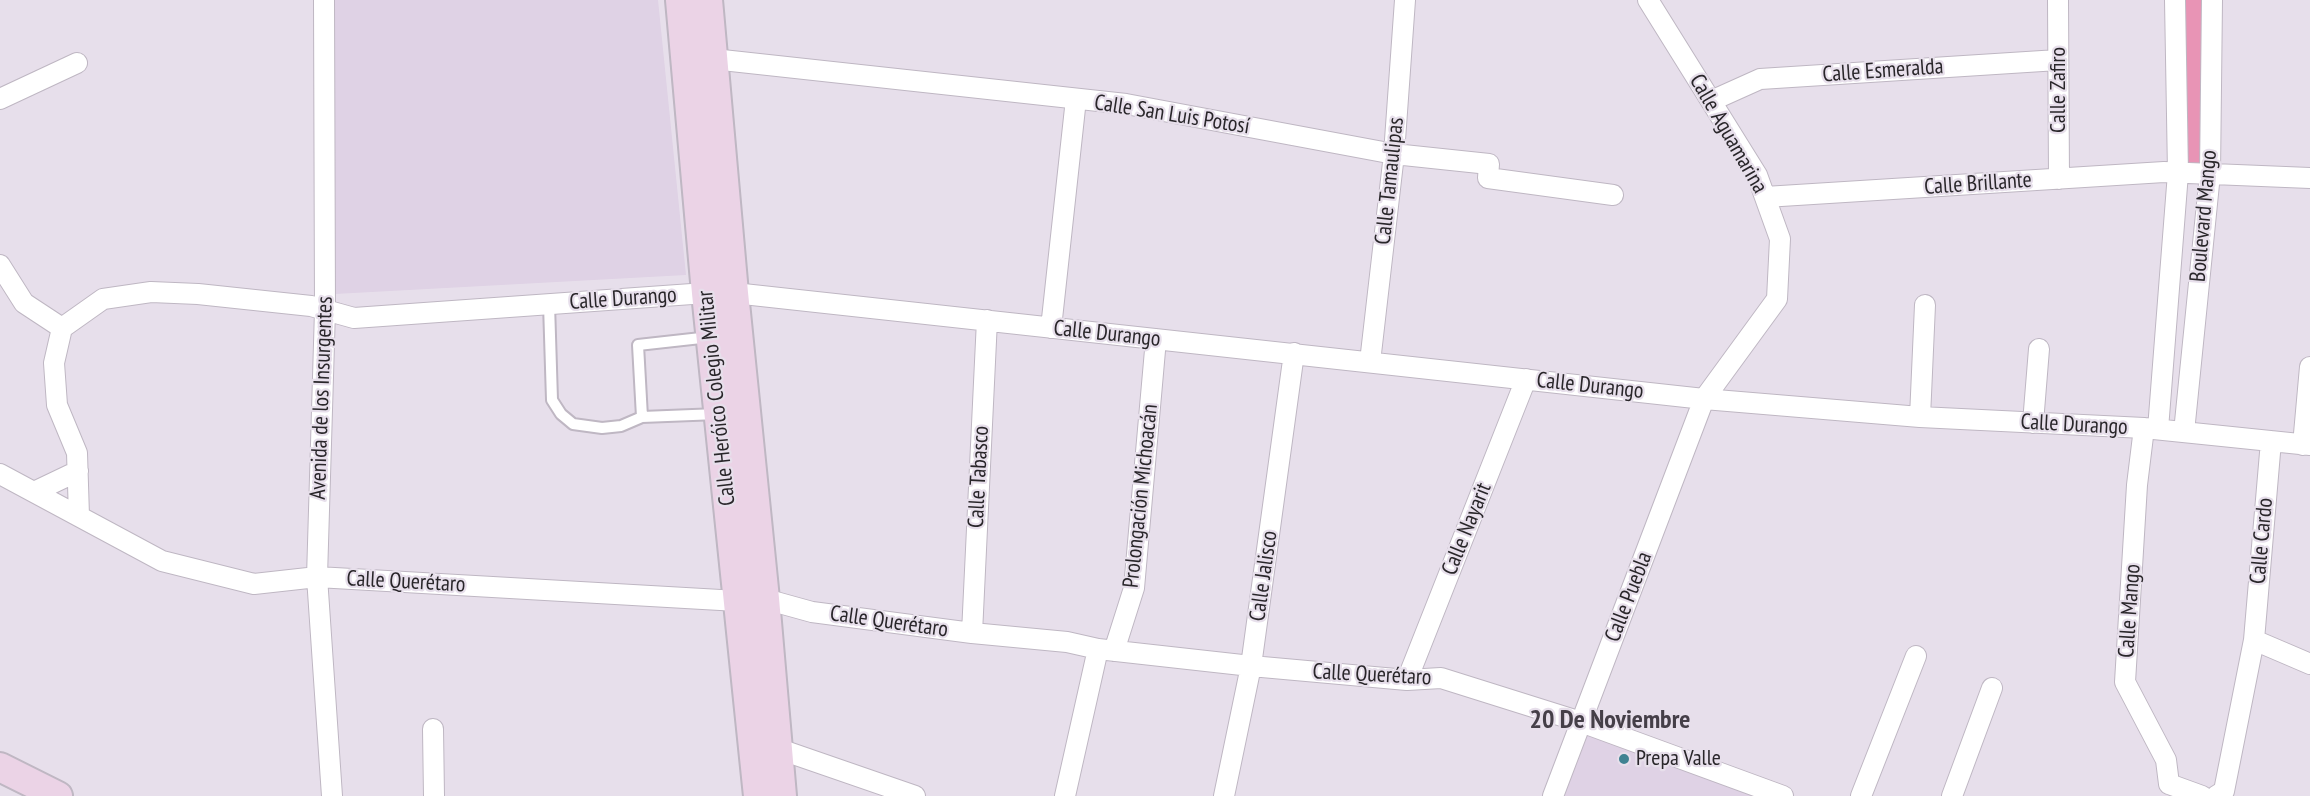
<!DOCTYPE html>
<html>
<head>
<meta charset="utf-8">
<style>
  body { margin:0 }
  canvas { display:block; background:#e7dfeb }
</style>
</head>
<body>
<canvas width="2310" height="796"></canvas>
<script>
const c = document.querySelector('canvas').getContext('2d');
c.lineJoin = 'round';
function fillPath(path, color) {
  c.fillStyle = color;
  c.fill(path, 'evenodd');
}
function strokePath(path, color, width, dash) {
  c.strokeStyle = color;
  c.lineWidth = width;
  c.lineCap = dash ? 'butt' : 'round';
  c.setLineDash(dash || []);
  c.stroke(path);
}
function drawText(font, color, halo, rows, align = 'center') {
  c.font = font + ' "PT Sans Narrow",sans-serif';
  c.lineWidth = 4.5;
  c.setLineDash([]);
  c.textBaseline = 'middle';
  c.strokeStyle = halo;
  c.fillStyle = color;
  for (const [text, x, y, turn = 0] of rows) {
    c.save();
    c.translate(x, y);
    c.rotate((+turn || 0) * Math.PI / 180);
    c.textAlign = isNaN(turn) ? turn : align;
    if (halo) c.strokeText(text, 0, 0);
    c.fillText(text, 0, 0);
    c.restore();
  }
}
const built = new Path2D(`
  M333,0H658L686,275L335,294Z
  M1581,722L1783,796H1553Z`);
const green = new Path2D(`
  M2175,0H2212L2210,174L2178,173Z`);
const lane = new Path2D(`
  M549,304L552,400L561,414L573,424L602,428L621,426L642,417
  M710,337L638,345L642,417L718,414`);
const street = new Path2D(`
  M324,0L325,310L317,577L332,796
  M2058,0L2059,179
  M713,59L1126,104L1394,154L1489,164L1488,178L1613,195
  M0,99L77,63
  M1711,101L1760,79L2058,60
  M1765,197L2164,172L2310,178
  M0,265L24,303L62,328
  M1051,328L1076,99
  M1370,362L1394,154L1405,0
  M1920,417L1925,305
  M2033,423L2039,349
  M2144,428L2137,485L2125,682L2166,760L2169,784
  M2158,429L2178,173L2175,0
  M2184,432L2210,174L2212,0
  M2303,445L2310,367
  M0,474L162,561L254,584L317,577L738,601L765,599L812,612L972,633L1067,642L1098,649L1251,666L1407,680L1441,678L1581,722L1783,796
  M34,492L78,471
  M79,516L77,453L57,405L54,363L62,328L103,299L151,292L198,294L311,306L354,318L706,293H734L1704,399L1920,417L2144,428L2310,445
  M972,633L987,320
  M2254,640L2310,664
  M1114,651L1134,588L1156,339
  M1407,680L1526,379
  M433,729L434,796
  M779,749L915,796
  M2169,784L2202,796
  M1065,796L1098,649
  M1224,796L1251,666L1294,353
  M1553,796L1704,399L1777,299L1780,239L1757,175L1648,0
  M1861,796L1916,656
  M1952,796L1992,688
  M2216,796L2224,791L2254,640L2271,441`);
const secondary = new Path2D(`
  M680,0L706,293L758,796
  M708,0L734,293L765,599L782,796
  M0,767L58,796`);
const markers = [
  [1624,759,6,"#3f8292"]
];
const streetNames = [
  ["Calle Esmeralda",1883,71,-4],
  ["Calle Zafiro",2059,90,-90],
  ["Calle San Luis Potosí",1172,115,9],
  ["Calle Aguamarina",1728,134,60],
  ["Calle Tamaulipas",1390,181,-84],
  ["Calle Brillante",1978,184,-4],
  ["Boulevard Mango",2204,216,-85],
  ["Calle Durango",623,299,-4],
  ["Calle Durango",1107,334,6],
  ["Calle Durango",1590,386,6],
  ["Avenida de los Insurgentes",322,398,-88],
  ["Calle Heróico Colegio Militar",717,398,-96],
  ["Calle Durango",2074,425,3],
  ["Calle Tabasco",979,477,-87],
  ["Prolongación Michoacán",1141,496,-84],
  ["Calle Nayarit",1467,529,-68],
  ["Calle Cardo",2262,541,-85],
  ["Calle Jalisco",1264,576,-82],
  ["Calle Querétaro",406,582,3],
  ["Calle Puebla",1629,597,-69],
  ["Calle Mango",2130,611,-86],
  ["Calle Querétaro",889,622,8],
  ["Calle Querétaro",1372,675,3]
];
const poiNames = [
  ["Prepa Valle",1636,759]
];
const quarterNames = [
  ["20 De Noviembre",1610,721]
];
fillPath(built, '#dfd2e5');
fillPath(green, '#e894b5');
strokePath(lane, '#bfb7c3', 14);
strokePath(street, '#bfb7c3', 22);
strokePath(secondary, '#bfb7c3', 32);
strokePath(lane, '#fff', 10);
strokePath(street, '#fff', 20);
strokePath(secondary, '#ebd3e6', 28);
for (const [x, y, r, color] of markers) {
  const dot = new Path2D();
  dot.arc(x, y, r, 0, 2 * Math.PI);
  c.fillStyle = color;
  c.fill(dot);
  strokePath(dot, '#e7dfeb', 2);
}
drawText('22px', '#29262a', '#e7dfeb', streetNames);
drawText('22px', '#29262a', '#e7dfeb', poiNames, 'left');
drawText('bold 26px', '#453f48', '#e7dfeb', quarterNames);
</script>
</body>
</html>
